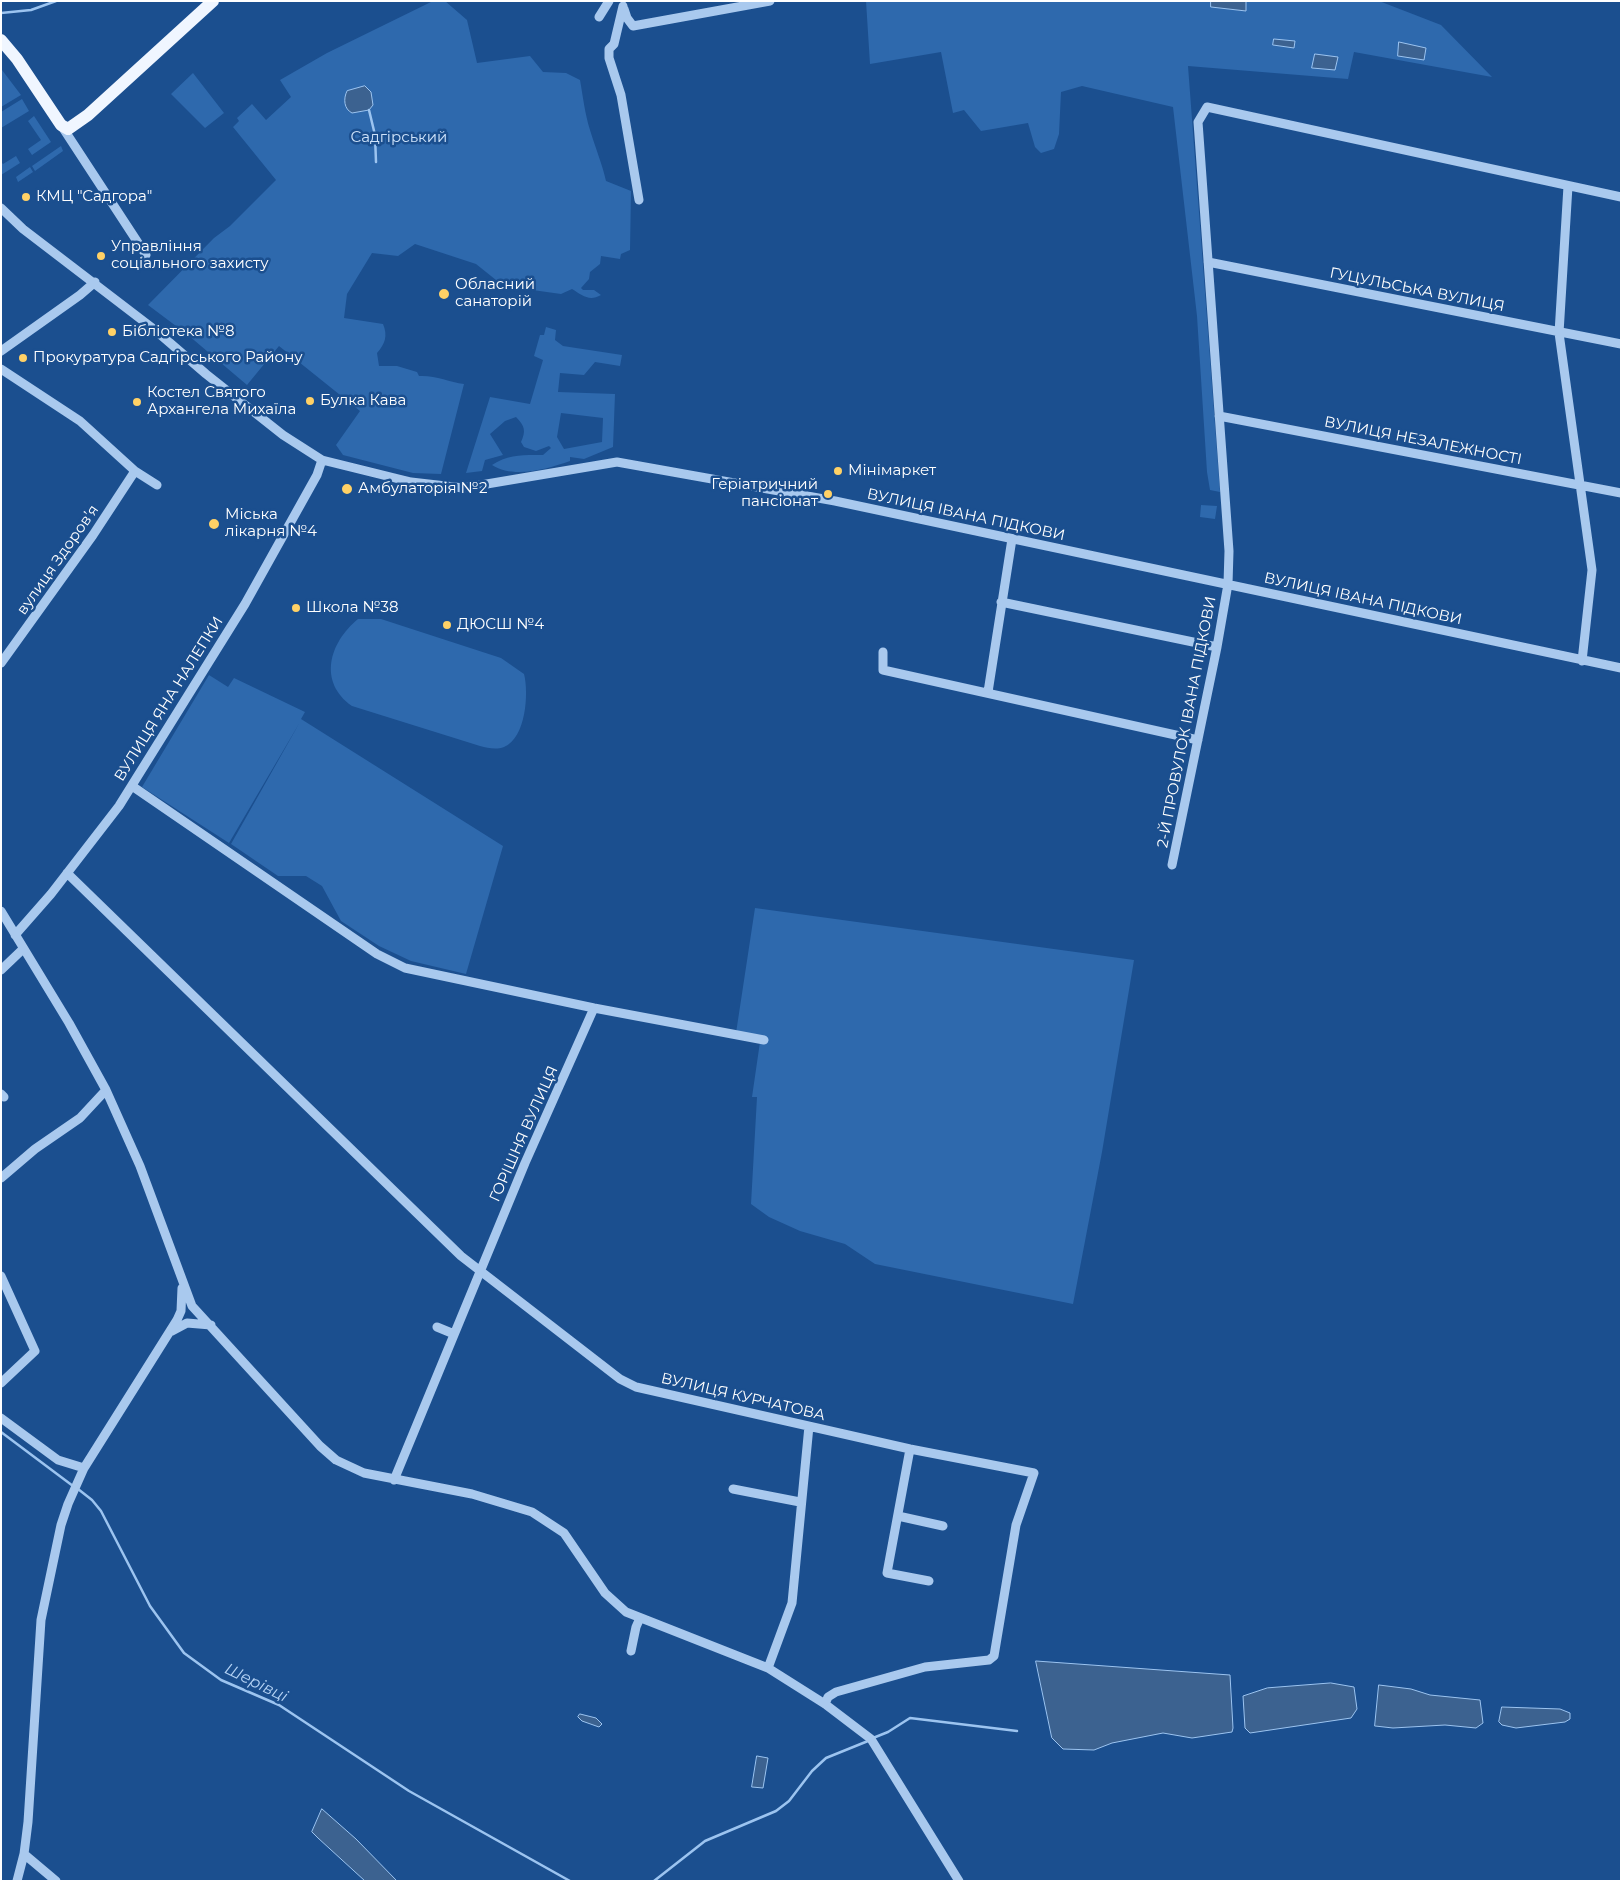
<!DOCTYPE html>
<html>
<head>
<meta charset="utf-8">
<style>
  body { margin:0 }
  #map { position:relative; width:1622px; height:1882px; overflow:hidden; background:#1b4f8f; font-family:Montserrat,sans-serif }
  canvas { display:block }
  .frame { position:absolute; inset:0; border:2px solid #fff; pointer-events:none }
</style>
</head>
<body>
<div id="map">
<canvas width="1622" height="1882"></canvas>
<div class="frame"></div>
</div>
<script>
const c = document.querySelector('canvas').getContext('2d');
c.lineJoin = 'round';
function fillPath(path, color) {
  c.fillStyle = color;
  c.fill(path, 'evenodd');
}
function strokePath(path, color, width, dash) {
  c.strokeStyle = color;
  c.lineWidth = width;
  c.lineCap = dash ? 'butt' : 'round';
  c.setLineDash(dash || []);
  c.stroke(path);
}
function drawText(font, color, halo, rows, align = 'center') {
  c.font = font + ' Montserrat,sans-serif';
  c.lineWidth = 5;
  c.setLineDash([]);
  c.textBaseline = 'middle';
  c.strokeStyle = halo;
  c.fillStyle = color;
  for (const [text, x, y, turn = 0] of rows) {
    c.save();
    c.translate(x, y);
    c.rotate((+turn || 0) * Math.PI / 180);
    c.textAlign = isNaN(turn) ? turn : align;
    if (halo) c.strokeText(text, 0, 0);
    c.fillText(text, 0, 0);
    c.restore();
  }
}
const green = new Path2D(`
  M433,1H445L467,20L477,63L530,56L543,72L566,73L580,80C583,97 585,114 590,130C595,147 602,163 606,181L631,191L630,250L621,254L620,259L601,256L600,264L590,272L589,279L581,288L583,290H594L601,295C589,302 582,295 572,289L561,294L511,287L496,280L476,264L415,244L398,256L372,253L347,294L344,318L383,324C388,336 385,344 377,353L379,366H397L417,372L419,376C435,375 449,382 464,384L441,474L413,473L343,455L336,445L360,411L279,346L247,385L188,335L148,305L214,238L230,226L276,180L233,127L239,121L237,118L252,104L266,120L291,97L280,80L327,53Z
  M866,1H1211V7L1245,11L1246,1H1379L1441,25L1492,77L1354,52L1348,79L1188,66L1220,492L1210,490L1207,472L1197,316L1173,107L1082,86L1061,92L1059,134L1054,149L1041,153L1035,147L1028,123L981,131L964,110L953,113L941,52L870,64Z
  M2,70L21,95L1,107V70Z
  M193,73L224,113L205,128L171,94Z
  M22,99L29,111L1,128V112Z
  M34,116L51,142L32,155L28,149L41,140L28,121Z
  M61,146L63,151L35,171L32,166Z
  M16,156L20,163L1,175V162L3,164Z
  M30,167L33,172L18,182L16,177Z
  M546,327L556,330L555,340L563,346L622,355L620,366L595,362L584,375L560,373L558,392L615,394L613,447L584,459L570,457V461C547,469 514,479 492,465C508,454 525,455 543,455L551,448L549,446L536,451L524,447L521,442C526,431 525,426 516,417L505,421L490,434L503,455L485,460L482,471L466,473L490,397L530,404L543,360L534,356L540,335H544ZM561,413L603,418L602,442L564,449L557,437Z
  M1201,505L1217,506L1215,519L1200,517Z
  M358,619H381L501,658L524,674C529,693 526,738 504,747C496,750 488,748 480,746L352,706C318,682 329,643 358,619Z
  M209,675L228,687L234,678L305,712L301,719L503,846L466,974L411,961L379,946L341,921L322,886L306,876H278L231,844L300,722L229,843L142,787Z
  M755,908L1134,960L1102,1152L1073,1304L875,1264L845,1244L800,1231L769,1217L751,1204L757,1097H752L761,1035L736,1033Z`);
const water = new Path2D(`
  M1211,1H1246V11L1211,7Z
  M1274,39L1295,41L1294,48L1273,45Z
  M1399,42L1426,48L1424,60L1398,56Z
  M1315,54L1338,57L1335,70L1312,68Z
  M365,86L371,92L373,105L369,110L352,113C344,109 343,99 347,91Z
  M1036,1661L1230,1675L1233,1728L1232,1732L1192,1738L1163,1733L1112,1743L1094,1750L1063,1749L1052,1738Z
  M1331,1683L1354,1687L1357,1709L1351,1718L1250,1733L1245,1728L1243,1696L1267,1688Z
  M1379,1685L1411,1689L1430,1695L1480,1700L1483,1723L1476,1728L1445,1725L1393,1728L1375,1726Z
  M1502,1707L1560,1709L1570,1713V1719L1565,1722L1516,1728L1502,1725L1499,1722Z
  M580,1714L596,1718L602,1724L599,1727L582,1721L578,1717Z
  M757,1756L768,1758L763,1788L752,1787Z
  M322,1809L356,1839L397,1881H365L318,1838L312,1832Z`);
const stream = new Path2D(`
  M1,13L31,10L56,1
  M369,110L375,135L376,162
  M1,1432L73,1486
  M78,1489L92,1500L101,1511L150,1606L184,1653L221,1680L279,1705L409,1791L570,1881
  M873,1738L888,1732L910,1718L1017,1731
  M654,1881L705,1841L776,1811L789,1801L812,1771L826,1758L868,1741`);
const minor = new Path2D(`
  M623,6L614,44L609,49V58L621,95L639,200
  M624,9L627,18L633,26L770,1
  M599,17L609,1
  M61,125L146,255
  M1568,186L1559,333L1592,570L1582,661
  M1,208L23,229L155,330L206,374L283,435L322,460L411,482L463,488L617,462L835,501L1621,668
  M1208,262L1621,344
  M1,351L80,295L95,282
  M1,369L80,421L135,471L157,485
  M1219,416L1621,493
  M1001,602L1217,647
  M883,652V670L1198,740
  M1,663L93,535L135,471
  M988,692L1012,539
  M132,786L377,954L405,968L594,1008L764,1040
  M1172,865L1217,647L1228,584L1229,551L1198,122L1207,107L1621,197
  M67,873L461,1256L620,1379L636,1387L910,1449L1034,1473L1016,1525L994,1656L989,1660L925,1667L836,1692L828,1697L825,1704
  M1,911L69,1023L106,1090L140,1166L192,1306L320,1446L336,1460L364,1473L472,1494L532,1512L564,1533L605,1593L626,1612L768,1668L825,1704L871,1739L959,1881
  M15,935L51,894L119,806L245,604L317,475L322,460
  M1,970L23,949
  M1,1094L4,1097
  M1,1178L35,1149L80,1118L106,1090
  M1,1276L35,1351L1,1383
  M437,1327L454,1334
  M172,1331L187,1323L211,1325
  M1,1418L58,1460L84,1468
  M910,1449L887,1573L929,1581
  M394,1480L525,1163L594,1008
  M733,1489L800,1502
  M898,1516L943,1526
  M631,1651L636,1627L640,1618
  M768,1668L792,1603L809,1426
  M24,1854L56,1881
  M17,1881L24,1854L28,1822L41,1620L61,1525L68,1504L84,1468L177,1320L181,1311L182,1288`);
const major = new Path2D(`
  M1,40L17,59L61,125L68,129L88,115L213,1`);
const markers = [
  [26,197,5,"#ffd166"],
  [101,256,5,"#ffd166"],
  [444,294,6,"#ffd166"],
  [112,332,5,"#ffd166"],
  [23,358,5,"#ffd166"],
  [310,401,5,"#ffd166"],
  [137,402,5,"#ffd166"],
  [838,471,5,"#ffd166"],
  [347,489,6,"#ffd166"],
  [828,494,5,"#ffd166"],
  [214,524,6,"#ffd166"],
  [296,608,5,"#ffd166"],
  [447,625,5,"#ffd166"]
];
const parkNames = [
  ["Садгірський",399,138]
];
const poiNames = [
  ["КМЦ \"Садгора\"",36,197],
  ["Управління",111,247],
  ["соціального захисту",111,264],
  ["Обласний",455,285],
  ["санаторій",455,302],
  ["Бібліотека №8",122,332],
  ["Прокуратура Садгірського Району",33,358],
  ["Костел Святого",147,393],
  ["Архангела Михаїла",147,410],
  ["Булка Кава",320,401],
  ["Мінімаркет",848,471],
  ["Геріатричний",818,485,"right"],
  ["пансіонат",818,502,"right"],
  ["Амбулаторія №2",358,489],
  ["Міська",225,515],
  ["лікарня №4",225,532],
  ["Школа №38",306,608],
  ["ДЮСШ №4",457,625]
];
const streetNames = [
  ["ГУЦУЛЬСЬКА ВУЛИЦЯ",1417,290,11],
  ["ВУЛИЦЯ НЕЗАЛЕЖНОСТІ",1423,441,11],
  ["ВУЛИЦЯ ІВАНА ПІДКОВИ",966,515,12],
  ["вулиця Здоровʼя",58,560,-55],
  ["ВУЛИЦЯ ІВАНА ПІДКОВИ",1363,599,12],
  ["ВУЛИЦЯ ЯНА НАЛЕПКИ",169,699,-58],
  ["2-Й ПРОВУЛОК ІВАНА ПІДКОВИ",1187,722,-79],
  ["ГОРІШНЯ ВУЛИЦЯ",524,1134,-66],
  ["ВУЛИЦЯ КУРЧАТОВА",743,1397,13]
];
const waterNames = [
  ["Шерівці",256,1683,26]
];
fillPath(green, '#2e69ad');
fillPath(water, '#3c6290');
strokePath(water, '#9cc4f0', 1);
strokePath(stream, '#9cc4f0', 2.5);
strokePath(minor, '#a9c9ee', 9);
strokePath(major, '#f0f6ff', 12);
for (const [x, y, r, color] of markers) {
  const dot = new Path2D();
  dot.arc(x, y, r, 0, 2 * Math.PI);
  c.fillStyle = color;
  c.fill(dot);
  strokePath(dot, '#1b4f8f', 2);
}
drawText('15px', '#cfe3fa', '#1b4f8f', parkNames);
drawText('15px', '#fff', '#1b4f8f', poiNames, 'left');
drawText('15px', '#fff', '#1b4f8f', streetNames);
drawText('italic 16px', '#b5d3f5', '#1b4f8f', waterNames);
</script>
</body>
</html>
